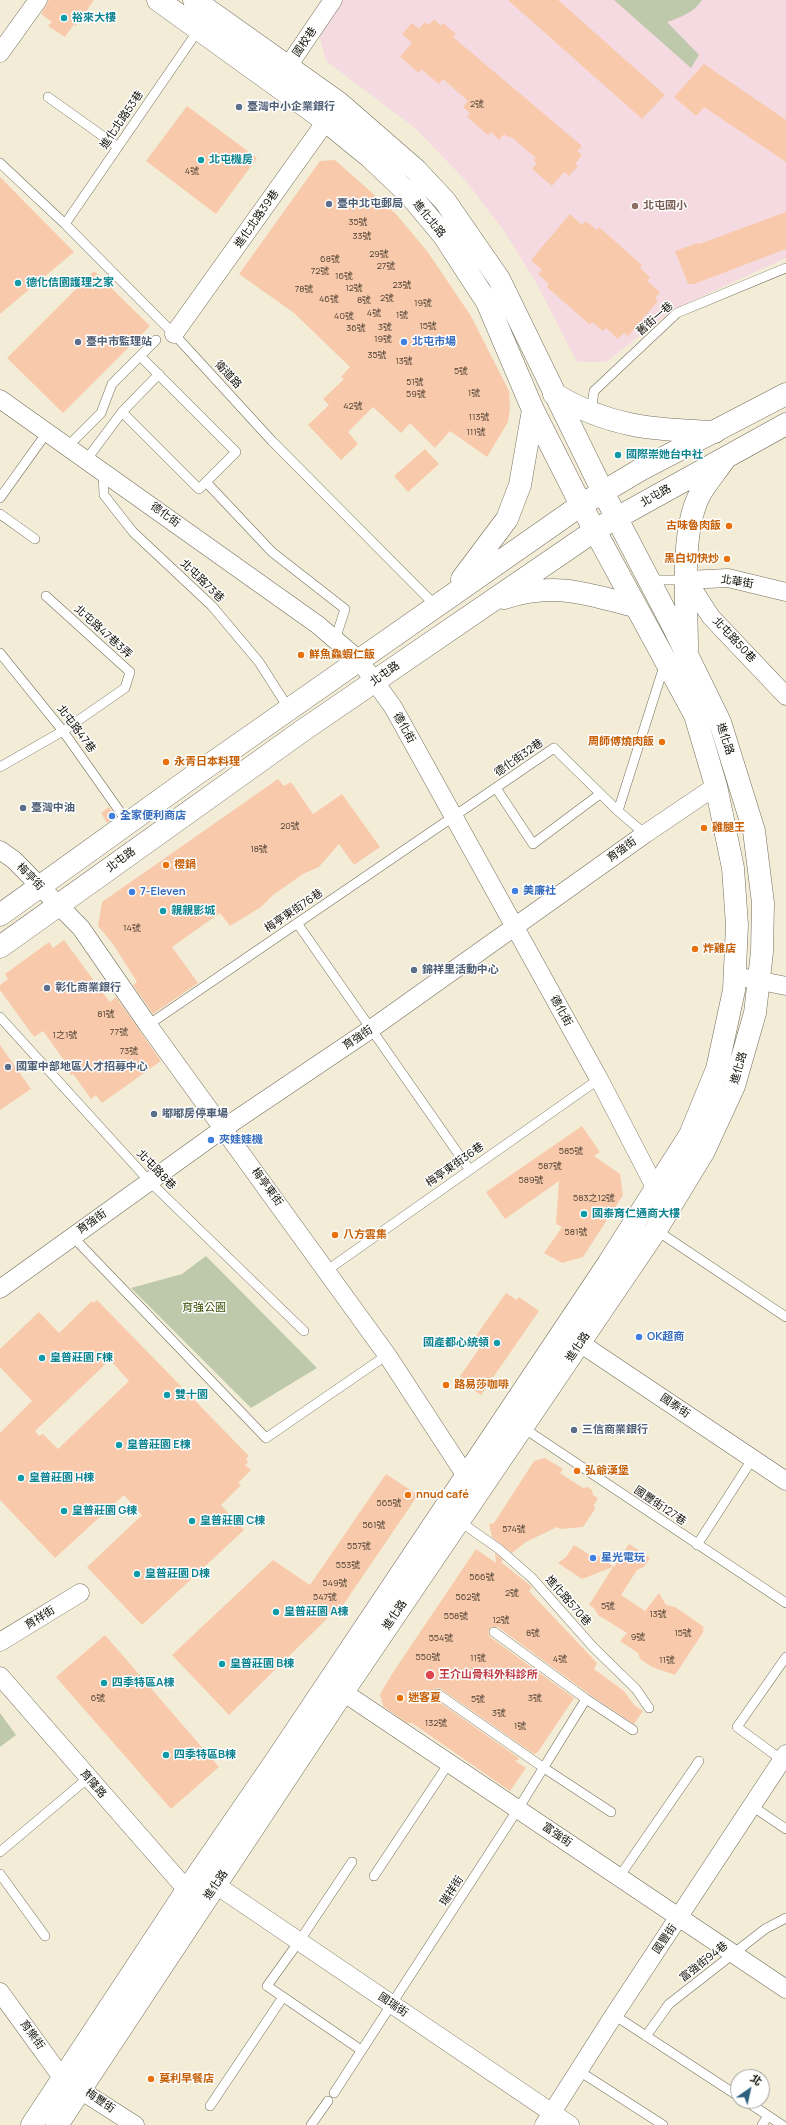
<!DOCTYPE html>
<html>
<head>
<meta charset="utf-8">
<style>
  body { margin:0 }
  #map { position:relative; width:786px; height:2125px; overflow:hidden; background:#f3edd8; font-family:Manrope,"Noto Sans TC",sans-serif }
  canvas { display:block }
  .north { position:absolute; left:730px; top:2069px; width:40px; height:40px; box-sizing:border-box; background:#fff; border:1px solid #a09f9d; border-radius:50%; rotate:34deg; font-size:11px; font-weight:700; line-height:16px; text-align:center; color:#121009 }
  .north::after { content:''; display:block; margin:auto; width:14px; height:18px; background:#2e617e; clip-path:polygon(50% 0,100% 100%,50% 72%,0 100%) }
</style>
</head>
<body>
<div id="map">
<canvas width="786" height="2125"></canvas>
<div class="north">北</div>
</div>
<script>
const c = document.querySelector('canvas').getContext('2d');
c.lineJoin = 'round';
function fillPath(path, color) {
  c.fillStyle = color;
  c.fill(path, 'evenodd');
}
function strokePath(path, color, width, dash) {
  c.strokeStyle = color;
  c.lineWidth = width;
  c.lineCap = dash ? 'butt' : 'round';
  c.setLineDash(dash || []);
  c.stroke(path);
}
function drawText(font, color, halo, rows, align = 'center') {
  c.font = font + ' Manrope,"Noto Sans TC",sans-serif';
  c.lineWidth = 3;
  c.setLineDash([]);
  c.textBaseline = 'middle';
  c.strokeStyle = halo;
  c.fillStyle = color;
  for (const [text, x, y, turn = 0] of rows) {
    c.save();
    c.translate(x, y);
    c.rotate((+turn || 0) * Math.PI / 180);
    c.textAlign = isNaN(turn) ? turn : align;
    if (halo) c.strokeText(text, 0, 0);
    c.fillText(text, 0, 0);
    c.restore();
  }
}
const education = new Path2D(`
  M343,0H786V258L674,309L606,362H577L534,279L504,231L465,180L415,128L326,61L319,35Z`);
const green = new Path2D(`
  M614,0H702C695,12 679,18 667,22L699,55L691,68Z
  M206,1256L317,1368L251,1408L131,1288L182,1274Z
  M0,1713L16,1735L0,1747Z`);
const building = new Path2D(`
  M49,0H94L76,26L74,24L65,37L48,26L52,22L41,14Z
  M508,0H558L665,95L642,119Z
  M434,19L441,26L443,23L456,34L453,37L582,146L577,151L582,155L575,164L578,166L569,176L564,172L552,186L532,169L537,163L533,160L536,158L510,136L509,138L504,134L499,140L491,132L488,135L467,117L470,113L463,107L468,101L443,79L439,84L421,69L419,73L400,57L412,43L402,34L412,23L419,29L425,22L429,25Z
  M704,64L786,120V162L704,107L696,116L674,97Z
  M187,106L257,158L216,214L146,161Z
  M335,160L396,214L427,251L471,316L509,391L510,408L508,422L487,457L450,431L435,448L410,423L401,433L373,407L348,432L358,444L341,460L308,425L329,405L323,399L344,379L341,377L350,367L294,313L239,274L320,161Z
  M0,177L74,252L0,314Z
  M786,212V249L694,284H688L675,251L698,243L699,244Z
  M570,214L582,225L586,221L597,230L599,227L642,265L640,268L650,277L647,281L660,292L655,298L658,301L628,336L624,333L618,339L606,328L603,331L592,322L590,325L547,287L549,284L538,274L542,270L531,260Z
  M94,271L150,326L63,413L7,358Z
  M425,449L439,464L408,492L394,476Z
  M278,779L284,786L291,782L313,814L342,794L380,847L354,865L339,844L319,867L303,874L273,895L261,907L230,926L220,913L172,947L198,983L153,1014L133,985L137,982L113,944L98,926L102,902Z
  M109,807L116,816L107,823L101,813Z
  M64,940L103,993L110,1002L116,997L161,1061L102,1103L96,1095L91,1099L73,1074L71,1075L64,1064L66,1063L43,1031L34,1037L0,990V985L8,979L5,974L49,942L53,948Z
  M0,1045L31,1089L0,1110Z
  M582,1126L600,1152L594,1156L620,1174L623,1195L583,1257L562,1263L544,1253L562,1227L556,1224L559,1181L505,1219L486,1192Z
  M506,1293L517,1300L519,1297L539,1311L481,1395L458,1379L481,1346L473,1340Z
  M97,1300L249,1456L246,1459L248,1462L245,1465L251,1470L238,1483L241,1485L221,1505L244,1530L142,1625L87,1567L142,1515L124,1495L55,1558L0,1500V1433L32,1401L0,1367V1349L39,1312L59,1333L92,1301L94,1303ZM110,1360L129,1381L58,1449L43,1434L39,1436L35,1431Z
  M545,1458L563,1469L560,1473L583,1488L588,1487L592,1490L593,1495L598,1498L594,1505L595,1509L583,1527L561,1529L557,1527L526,1542L512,1553L492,1537L489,1524L494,1523L534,1461Z
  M386,1474L418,1495L337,1614L335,1611L229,1715L172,1655L273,1560L310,1585Z
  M629,1544L650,1558L644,1567L637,1570L621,1595L645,1611L659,1593L666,1605L675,1607L704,1627L702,1630L704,1631L675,1675L652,1667L640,1659L638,1653L620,1641L627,1633L598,1615L594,1608L589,1605L613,1567L582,1579L558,1563L566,1557L574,1545L590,1555L599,1556L614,1567Z
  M476,1549L496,1563L495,1553L503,1560L501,1562L532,1587L529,1591L597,1663L594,1669L624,1691L634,1705L643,1711L634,1724L589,1694L498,1627H491L488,1632L490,1637L574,1698L538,1752L534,1754L441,1689L436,1688L433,1691L432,1696L435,1699L520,1759L515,1761L526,1768L510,1791L412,1723H407L383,1706L380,1694L394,1671Z
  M105,1635L219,1767L171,1809L56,1677Z`);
const service = new Path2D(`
  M48,97L118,147
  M0,163L65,224L174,334L272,441L437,607
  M65,224L199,29
  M122,412L199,489L236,452L140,356
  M591,412L594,391L677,313L786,268
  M68,446L101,413L112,384L156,340
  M87,459L122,412L159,374
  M103,472L104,495L133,532L212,606L259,662L289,709
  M206,482L272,552L345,609L335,640
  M0,498L48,431
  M0,514L35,539
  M650,580H686
  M0,653L63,731L128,823
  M0,767L63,731L125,688L130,672L46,596
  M496,788L533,844L600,794
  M618,811L664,666
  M297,923L469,1169
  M0,1017L150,1182L304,1331
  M148,1025L554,748L618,811L645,834
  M656,1230L786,1317
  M72,1236L266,1438L387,1355
  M326,1271L599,1079
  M522,1427L786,1603
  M459,1521L499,1549L532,1578L593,1647L636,1689L649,1708
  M697,1545L753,1458
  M494,1632L586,1699L633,1730
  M438,1694L544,1768L611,1812
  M782,1760L737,1727L786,1657
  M752,1806L786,1829
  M0,1852L88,1778
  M352,1862L300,1940L267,1986L361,2050
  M0,1874L45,1936
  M374,1876L449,1763
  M619,1877L699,1761
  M614,2015L738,2096
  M646,2036L669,2004L765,1929L786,1918
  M579,2071L663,2125
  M334,2093L518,1809L586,1699
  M746,2101L782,2125
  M210,2106L283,1997
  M311,2125L328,2101
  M762,2125L768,2116`);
const minor = new Path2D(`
  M0,53L38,0
  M280,78L333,0
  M174,334L334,110
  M0,399L318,625L359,660L393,707L599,1079L656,1189
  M687,580L711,617L786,696
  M687,580L728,578L786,592
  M0,850L14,860L81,928L148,1025L387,1355L466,1476
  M735,976L786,986
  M0,1289L224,1128L371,1029L645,834L716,786
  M568,1335L786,1481
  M0,1642L80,1593
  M0,1676L187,1890
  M331,1684L786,1989
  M216,1885L570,2125
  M0,1992L63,2079L135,2125
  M544,2125L614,2015L786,1754`);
const secondary = new Path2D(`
  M194,0L339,103L416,170L445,201L499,279L603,492
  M554,394C609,427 653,430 715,432
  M462,579L507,519L520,485L533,410
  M504,598C555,582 584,593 634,606
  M0,915L195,775L581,505L533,410L487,302L444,236L410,195L370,157L326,121L158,0
  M0,947L302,731L594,531`);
const primary = new Path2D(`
  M604,525L786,424
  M687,649C687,606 680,534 699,496C705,484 716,472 724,460
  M32,2125L187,1890L277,1759L608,1264L690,1135L717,1069L734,990L737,925L733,868L716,786L695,715L581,505L640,470L786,394
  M57,2125L343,1692L656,1230L704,1151L734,1086L755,1013L762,952L763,903L754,831L720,722L672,624L603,492`);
const markers = [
  [64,18,4,"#0f9aa8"],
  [239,107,4,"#5c6f8a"],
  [201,160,4,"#0f9aa8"],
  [329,204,4,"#5c6f8a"],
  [635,206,4,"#8d6e63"],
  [18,283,4,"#0f9aa8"],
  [78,342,4,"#5c6f8a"],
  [404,342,4,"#3f7fe0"],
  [618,455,4,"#0f9aa8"],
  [729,526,4,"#e8710a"],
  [727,559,4,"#e8710a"],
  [301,655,4,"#e8710a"],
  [662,742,4,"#e8710a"],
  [166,762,4,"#e8710a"],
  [23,808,4,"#5c6f8a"],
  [112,816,4,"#3f7fe0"],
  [704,828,4,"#e8710a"],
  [166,865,4,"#e8710a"],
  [515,891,4,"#3f7fe0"],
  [132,892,4,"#3f7fe0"],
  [163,911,4,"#0f9aa8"],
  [695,949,4,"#e8710a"],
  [414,970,4,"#5c6f8a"],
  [47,988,4,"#5c6f8a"],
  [8,1067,4,"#5c6f8a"],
  [154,1114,4,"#5c6f8a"],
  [211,1140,4,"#3f7fe0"],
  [584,1214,4,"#0f9aa8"],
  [335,1235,4,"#e8710a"],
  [639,1337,4,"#3f7fe0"],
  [497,1343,4,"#0f9aa8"],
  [42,1358,4,"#0f9aa8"],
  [446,1385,4,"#e8710a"],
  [167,1395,4,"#0f9aa8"],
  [574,1430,4,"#5c6f8a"],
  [119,1445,4,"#0f9aa8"],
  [577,1471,4,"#e8710a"],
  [21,1478,4,"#0f9aa8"],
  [408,1495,4,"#e8710a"],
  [64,1511,4,"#0f9aa8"],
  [192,1521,4,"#0f9aa8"],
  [593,1558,4,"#3f7fe0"],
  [137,1574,4,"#0f9aa8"],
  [276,1612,4,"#0f9aa8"],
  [222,1664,4,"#0f9aa8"],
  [430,1675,5,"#e0444e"],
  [104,1683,4,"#0f9aa8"],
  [400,1698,4,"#e8710a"],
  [166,1755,4,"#0f9aa8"],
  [151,2079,4,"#e8710a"]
];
const numberNames = [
  ["2號",477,104],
  ["4號",192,171],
  ["35號",358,222],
  ["33號",362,236],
  ["29號",379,254],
  ["68號",330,259],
  ["27號",386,266],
  ["72號",320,271],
  ["16號",344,276],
  ["23號",402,285],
  ["12號",354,288],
  ["78號",304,289],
  ["2號",387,298],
  ["46號",329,299],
  ["8號",364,300],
  ["19號",423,303],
  ["4號",374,313],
  ["1號",402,315],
  ["40號",344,316],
  ["15號",428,326],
  ["3號",385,327],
  ["36號",356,328],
  ["19號",383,339],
  ["35號",377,355],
  ["13號",404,361],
  ["5號",461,371],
  ["51號",415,382],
  ["1號",474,393],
  ["59號",416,394],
  ["42號",353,406],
  ["113號",479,417],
  ["111號",476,432],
  ["20號",290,826],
  ["18號",259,849],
  ["14號",132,928],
  ["81號",106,1014],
  ["77號",119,1032],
  ["1之1號",65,1035],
  ["73號",129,1051],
  ["585號",571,1151],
  ["587號",550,1166],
  ["589號",531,1180],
  ["583之12號",594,1198],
  ["581號",576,1232],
  ["565號",389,1503],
  ["561號",374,1525],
  ["574號",514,1529],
  ["557號",359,1546],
  ["553號",348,1565],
  ["566號",482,1577],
  ["549號",335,1583],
  ["2號",512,1593],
  ["547號",325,1597],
  ["562號",468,1597],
  ["5號",608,1606],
  ["13號",658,1614],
  ["558號",456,1616],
  ["12號",501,1620],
  ["8號",533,1633],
  ["15號",683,1633],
  ["9號",638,1637],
  ["554號",441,1638],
  ["550號",428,1657],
  ["11號",478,1658],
  ["4號",560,1659],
  ["11號",667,1660],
  ["6號",98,1698],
  ["3號",535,1698],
  ["5號",478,1699],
  ["3號",499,1713],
  ["132號",436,1723],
  ["1號",520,1726]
];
const cultureNames = [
  ["裕來大樓",72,18],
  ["北屯機房",209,160],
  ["德化佶園護理之家",26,283],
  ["國際崇她台中社",626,455],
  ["親親影城",171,911],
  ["國泰育仁通商大樓",592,1214],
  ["國產都心統領",489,1343,"right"],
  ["皇普莊園 F棟",50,1358],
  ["雙十園",175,1395],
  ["皇普莊園 E棟",127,1445],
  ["皇普莊園 H棟",29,1478],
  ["皇普莊園 G棟",72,1511],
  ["皇普莊園 C棟",200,1521],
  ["皇普莊園 D棟",145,1574],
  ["皇普莊園 A棟",284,1612],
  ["皇普莊園 B棟",230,1664],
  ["四季特區A棟",112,1683],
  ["四季特區B棟",174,1755]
];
const streetNames = [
  ["國校巷",305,42,-56],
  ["進化北路53巷",122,120,-56],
  ["進化北路39巷",257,219,-55],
  ["進化北路",429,219,51],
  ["舊街一巷",655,319,-41],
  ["衛道路",228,375,47],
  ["北屯路",656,496,-29],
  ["德化街",165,515,36],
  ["北屯路73巷",202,581,44],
  ["北華街",737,582,9],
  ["北屯路47巷3弄",103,632,42],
  ["北屯路50巷",734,640,47],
  ["北屯路",385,674,-35],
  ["德化街",404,728,61],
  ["北屯路47巷",76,729,53],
  ["進化路",725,739,72],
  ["德化街32巷",519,758,-35],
  ["育強街",622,850,-36],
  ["北屯路",121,860,-36],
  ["梅亭街",30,877,45],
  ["梅亭東街76巷",294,911,-34],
  ["德化街",561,1011,61],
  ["育強街",358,1038,-34],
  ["進化路",739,1068,-74],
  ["梅亭東街36巷",455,1165,-35],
  ["北屯路8巷",156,1170,46],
  ["梅亭東街",267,1187,54],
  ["育強街",92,1222,-35],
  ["進化路",578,1347,-56],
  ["國泰街",675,1406,34],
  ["國豐街127巷",660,1506,34],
  ["進化路570巷",568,1601,49],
  ["進化路",395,1615,-56],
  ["育祥街",40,1618,-32],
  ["育隆路",93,1784,49],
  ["富強街",557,1835,34],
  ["進化路",216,1885,-56],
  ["瑞祥街",452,1891,-57],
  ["國豐街",665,1939,-56],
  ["富強街94巷",704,1962,-38],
  ["國瑞街",393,2005,34],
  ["育樂街",32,2035,54],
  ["梅豐街",100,2101,34]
];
const serviceNames = [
  ["臺灣中小企業銀行",247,107],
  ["臺中北屯郵局",337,204],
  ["臺中市監理站",86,342],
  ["臺灣中油",31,808],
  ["錦祥里活動中心",422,970],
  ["彰化商業銀行",55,988],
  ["國軍中部地區人才招募中心",16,1067],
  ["嘟嘟房停車場",162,1114],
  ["三信商業銀行",582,1430]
];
const educationNames = [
  ["北屯國小",643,206]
];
const shopNames = [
  ["北屯市場",412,342],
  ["全家便利商店",120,816],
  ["美廉社",523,891],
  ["7-Eleven",140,892],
  ["夾娃娃機",219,1140],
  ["OK超商",647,1337],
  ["星光電玩",601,1558]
];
const foodNames = [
  ["古味魯肉飯",721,526,"right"],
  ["黑白切快炒",719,559,"right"],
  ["鮮魚鱻蝦仁飯",309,655],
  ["周師傅燒肉飯",654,742,"right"],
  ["永青日本料理",174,762],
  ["雞腿王",712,828],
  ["櫻鍋",174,865],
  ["炸雞店",703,949],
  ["八方雲集",343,1235],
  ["路易莎咖啡",454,1385],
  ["弘爺漢堡",585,1471],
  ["nnud café",416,1495],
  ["迷客夏",408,1698],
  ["莫利早餐店",159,2079]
];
const parkNames = [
  ["育強公園",204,1308]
];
const healthNames = [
  ["王介山骨科外科診所",439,1675]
];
fillPath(education, '#f5dbe1');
fillPath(green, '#bec9ab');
fillPath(building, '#f8caab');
strokePath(service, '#746e5b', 10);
strokePath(minor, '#746e5b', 19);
strokePath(secondary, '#746e5b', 23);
strokePath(primary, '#746e5b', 23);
strokePath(service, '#fff', 9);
strokePath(minor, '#fff', 18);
strokePath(secondary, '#fff', 22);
strokePath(primary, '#fff', 22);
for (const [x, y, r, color] of markers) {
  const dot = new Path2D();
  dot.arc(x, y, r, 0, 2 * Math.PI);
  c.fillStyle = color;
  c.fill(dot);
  strokePath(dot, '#fff', 1.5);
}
drawText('9px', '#4c3e32', null, numberNames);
drawText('bold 11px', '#0d838f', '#fff', cultureNames, 'left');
drawText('11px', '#121009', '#fff', streetNames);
drawText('bold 11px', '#4e5e75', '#fff', serviceNames, 'left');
drawText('bold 11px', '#785e54', '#fff', educationNames, 'left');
drawText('bold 11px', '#366cbe', '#fff', shopNames, 'left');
drawText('bold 11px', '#c56008', '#fff', foodNames, 'left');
drawText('11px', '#3a4d00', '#fff', parkNames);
drawText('bold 11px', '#be3a42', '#fff', healthNames, 'left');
</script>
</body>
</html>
